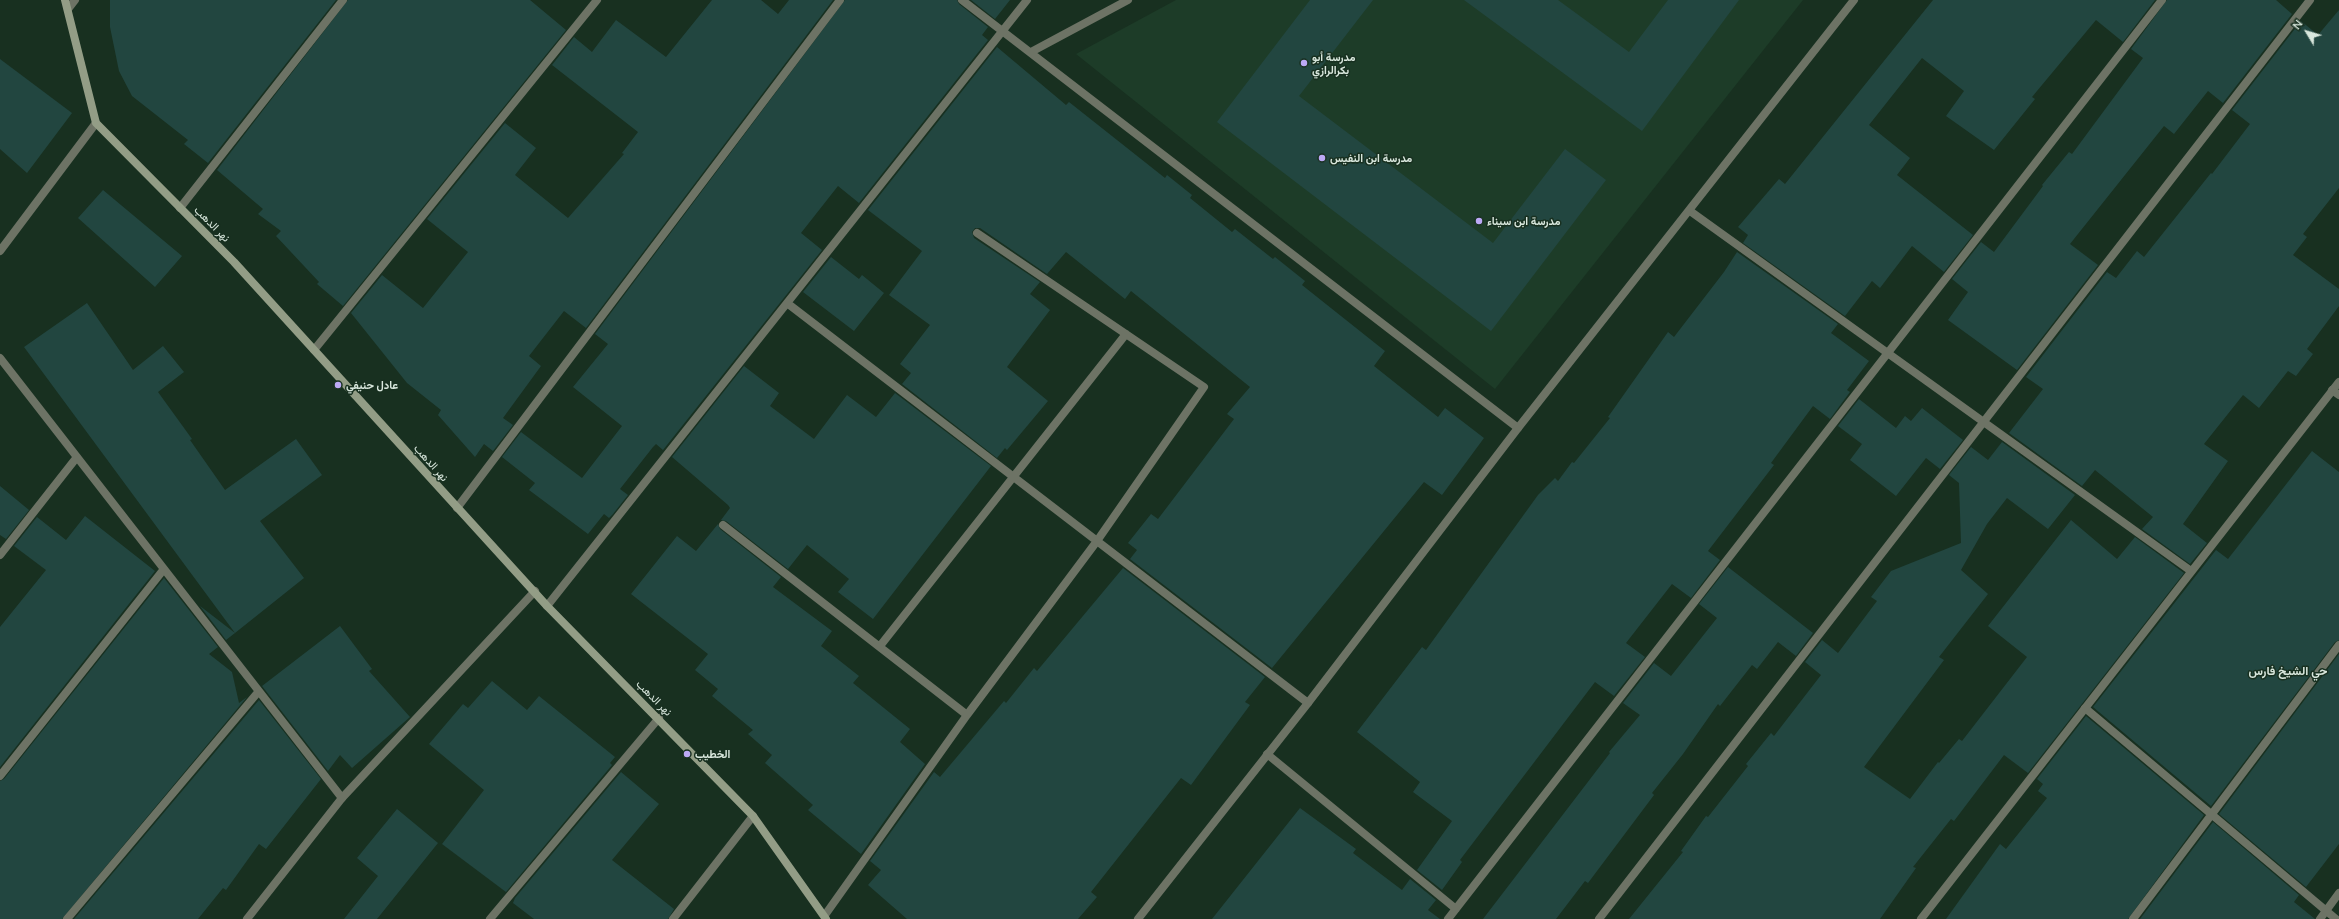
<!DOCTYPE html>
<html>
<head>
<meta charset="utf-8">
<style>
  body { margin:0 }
  #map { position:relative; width:2339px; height:919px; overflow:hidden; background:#183020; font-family:Lato,sans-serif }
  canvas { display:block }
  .north { position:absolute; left:2287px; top:12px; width:40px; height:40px; -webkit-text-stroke:3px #183020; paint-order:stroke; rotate:308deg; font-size:11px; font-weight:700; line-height:16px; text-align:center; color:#d9e7dd }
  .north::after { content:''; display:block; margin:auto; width:14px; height:18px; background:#d9e7dd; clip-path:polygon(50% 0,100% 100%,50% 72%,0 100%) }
</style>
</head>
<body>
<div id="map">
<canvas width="2339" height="919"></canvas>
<div class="north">N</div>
</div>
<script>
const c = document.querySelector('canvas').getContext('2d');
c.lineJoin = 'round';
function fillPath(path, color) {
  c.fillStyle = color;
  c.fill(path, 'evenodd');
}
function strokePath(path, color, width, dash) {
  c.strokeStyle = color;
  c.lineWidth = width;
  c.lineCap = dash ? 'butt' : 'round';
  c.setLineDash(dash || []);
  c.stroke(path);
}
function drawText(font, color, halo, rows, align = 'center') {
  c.font = font + ' Lato,Vazirmatn,sans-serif';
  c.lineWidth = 3;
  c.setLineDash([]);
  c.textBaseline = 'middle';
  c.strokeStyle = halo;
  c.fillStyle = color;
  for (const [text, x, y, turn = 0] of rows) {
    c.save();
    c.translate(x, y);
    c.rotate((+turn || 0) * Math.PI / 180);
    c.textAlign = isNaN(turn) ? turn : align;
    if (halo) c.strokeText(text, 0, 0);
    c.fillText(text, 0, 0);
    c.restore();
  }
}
const built = new Path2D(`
  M1176,0H1803L1495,389L1076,54Z`);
const building = new Path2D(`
  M110,0H336L208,163L184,144L188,140L132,96L119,71L110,27Z
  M348,0H530L566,30L343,306L317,284L319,282L276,236L281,231L258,214L263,209L217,170Z
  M712,0H761L778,14L789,0H833L586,328L564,311L529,356L541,366L503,418L513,425L493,451L484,444L475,457L438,415L441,410L407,383L351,313L382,275L423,308L468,252L427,219L505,123L536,148L515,175L568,218L624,154L622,153L638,132L552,65L574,37L592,52L616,20L666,57Z
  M845,0H957L959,4L988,27L982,35L988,40L859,203L838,186L801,233L822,250L663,450L656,444L653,447L620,489L628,495L613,514L609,518L604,514L588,534L529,490L535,483L502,457L521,432L582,478L622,426L573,387L608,344L595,334Z
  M971,0H1010L995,19Z
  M1310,0H1373L1299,96L1493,243L1565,149L1606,180L1491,331L1217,122Z
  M1464,0H1558L1629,52L1668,0H1739L1642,131Z
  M1933,0H2155L2123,42L2096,20L2032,97L2035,99L1994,150L1946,116L1964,91L1922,58L1869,125L1910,158L1897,175L1973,235L1944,272L1912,246L1880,288L1872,281L1845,316L1743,243L1748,235L1738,227L1779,179L1785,184Z
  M2167,0H2276L2292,14L2223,103L2208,91L2174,134L2164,126L2070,244L2098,265L2017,370L1948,320L1968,292L1952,279L1981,242L1994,252L2043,186L2042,185L2069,152L2072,154L2143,58L2131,49Z
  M2339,10V188L2303,234L2307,237L2293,255L2339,289V306L2307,349L2313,354L2296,376L2288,371L2259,408L2243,395L2204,444L2228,461L2183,524L2207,543L2190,564L2142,529L2153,517L2095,470L2082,486L2009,433L2043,389L2026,377L2107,272L2116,278L2137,251L2144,257L2211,173L2212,174L2250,124L2232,110L2301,21L2318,35Z
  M997,47L1066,105L1069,102L1165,178L1167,175L1192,195L1190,198L1232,232L1235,229L1273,259L1275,257L1305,281L1302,285L1385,351L1374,366L1438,417L1445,408L1484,438L1442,495L1424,482L1272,668L1130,559L1137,550L1128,543L1151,514L1158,519L1193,473L1234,419L1227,414L1250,387L1131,291L1125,299L1066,252L1047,274L980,228H975L972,232L974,238L1040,282L1030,294L1050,310L1007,367L1048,401L1007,450L1005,448L997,458L902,384L911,373L900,364L930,325L889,295L922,251L868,210Z
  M0,59L72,113L27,173L0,149Z
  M103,190L182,256L155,287L78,218Z
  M1737,252L1838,324L1831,333L1869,361L1847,390L1850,392L1830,419L1813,406L1771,463L1774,465L1708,551L1720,560L1691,598L1672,584L1626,643L1645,657L1614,696L1595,682L1460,860L1462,862L1442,890L1417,870L1452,821L1413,792L1420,782L1357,732L1422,647L1426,650L1538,495L1555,478L1558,481L1572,462L1574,463L1610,418L1608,417L1668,332L1674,337L1724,272Z
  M831,257L859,279L862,275L884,293L854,331L803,292Z
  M87,303L133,370L163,346L184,372L158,392L192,439L190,440L225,490L296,439L322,475L260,521L304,578L235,633L24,347Z
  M744,366L779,393L770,406L814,439L847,395L876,417L895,393L991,466L873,619L838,592L849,579L807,545L788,569L726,521L721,520L730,508L728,505L672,457Z
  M1859,399L1896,428L1905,416L1911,421L1922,408L1963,440L1940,469L1926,458L1896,496L1850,460L1862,444L1838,426Z
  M2002,442L2075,495L2048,529L2007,498L1987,524L1961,570L1988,594L1939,657L1944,660L1864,767L1910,799L1938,762L1939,763L1959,739L1962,741L2027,657L1988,626L2071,520L2117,559L2135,537L2184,573L2028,773L2004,755L1954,821L1951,819L1913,867L1916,868L1880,919H1629L1683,852L1681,851L1706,816L1708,817L1748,766L1746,764L1771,733L1774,736L1821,675L1805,662L1822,640L1838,653L1877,601L1871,597L1891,571L1961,543L1959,483L1949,475L1971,447L1988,460Z
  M2312,451L2339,472V640L2335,642L2211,806L2093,707L2216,550L2228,559Z
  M0,486L29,510L6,539L0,535Z
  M85,516L155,571L0,767V627L46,570L14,546L37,517L66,540Z
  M718,524L720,529L781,577L773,587L832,631L821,646L859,676L853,683L910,729L900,742L925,764L861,854L808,810L813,805L765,763L772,755L748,734L753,730L712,696L718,689L695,670L708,654L631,594L677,536L696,551Z
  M1728,567L1813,633L1796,656L1778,642L1757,669L1752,665L1720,706L1718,704L1683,754L1652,793L1654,795L1588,883L1585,881L1556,919H1483L1610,753L1609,752L1640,715L1623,703L1654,663L1671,676L1717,618L1699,604Z
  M1123,568L1265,677L1245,702L1250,705L1191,785L1181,778L1091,892L1097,897L1078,919H907L868,885L881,870L870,861L934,772L940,777L1004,701L1006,703L1034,668L1037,671Z
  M164,578L218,647L209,654L232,672L239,703L247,697L62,919H0V781L4,779Z
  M200,606L235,633L226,640Z
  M340,626L372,669L369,671L410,717L352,768L340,755L328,771L262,686Z
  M2339,654V844L2306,887L2219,814Z
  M492,681L527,710L539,696L615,757L610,763L612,765L506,892L442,844L484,790L429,744L463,704L468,708Z
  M259,700L321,779L266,849L259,844L226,890L223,888L198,919H74Z
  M2086,716L2204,815L2128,919H1946L2000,844L2006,849L2047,798L2038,791L2043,784L2037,779Z
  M621,772L659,804L612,860L674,909L668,919H534L513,903L515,898Z
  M1300,808L1356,849L1353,853L1402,890L1410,879L1436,900L1428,910L1440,919H1212Z
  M397,809L438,843L377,919H344L378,876L357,858Z
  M2213,822L2299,895L2294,902L2315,919H2140Z`);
const minor = new Path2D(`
  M962,0L1518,428
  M68,9L75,0
  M1031,52L1128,0
  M180,208L343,0
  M1690,211L2191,571
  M787,303L1308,703
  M314,350L597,0
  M0,358L342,798
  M2332,390L2339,395
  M457,508L840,0
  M723,525L967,715
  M0,555L77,457
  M547,606L1027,0
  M880,646L1126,334
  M2085,708L2336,919
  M1267,754L1456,909
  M0,776L164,569
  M825,915L967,715L1097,541L1204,387L977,233
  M67,919L259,691
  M490,919L659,718
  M673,919L753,816
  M1448,919L2162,0
  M1599,919L2310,0
  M2133,919L2339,645
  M2320,919L2339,893`);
const tertiary = new Path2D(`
  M0,251L96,123
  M247,919L342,798L535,591
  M1138,919L1308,703L1518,428L1854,0
  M1921,919L2339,382`);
const secondary = new Path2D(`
  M65,0L96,123L234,262L547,606L753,816L826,919`);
const markers = [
  [1304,63,4,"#bca9f5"],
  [1322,158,4,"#bca9f5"],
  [1479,221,4,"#bca9f5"],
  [338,385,4,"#bca9f5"],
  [687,754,4,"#bca9f5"]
];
const poiNames = [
  ["مدرسة أبو",1312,57],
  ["بكرالرازي",1312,70],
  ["مدرسة ابن النفيس",1330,158],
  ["مدرسة ابن سيناء",1487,221],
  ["عادل حنيفي",346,385],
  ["الخطيب",695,754]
];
const streetNames = [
  ["نهر الدهب",212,224,45],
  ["نهر الدهب",431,463,48],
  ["نهر الدهب",654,698,45]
];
const neighbourhoodNames = [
  ["حي الشيخ فارس",2288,671]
];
fillPath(built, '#1d3c28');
fillPath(building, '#224640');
strokePath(minor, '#6d7365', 8);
strokePath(tertiary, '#6d7365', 8);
strokePath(secondary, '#939d86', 8);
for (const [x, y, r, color] of markers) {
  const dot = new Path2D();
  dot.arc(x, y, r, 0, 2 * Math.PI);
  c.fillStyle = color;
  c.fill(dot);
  strokePath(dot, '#183020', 1.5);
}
drawText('bold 11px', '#d9e7dd', '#183020', poiNames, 'left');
drawText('11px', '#d9e7dd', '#183020', streetNames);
drawText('bold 12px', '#d9e7dd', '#183020', neighbourhoodNames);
</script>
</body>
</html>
